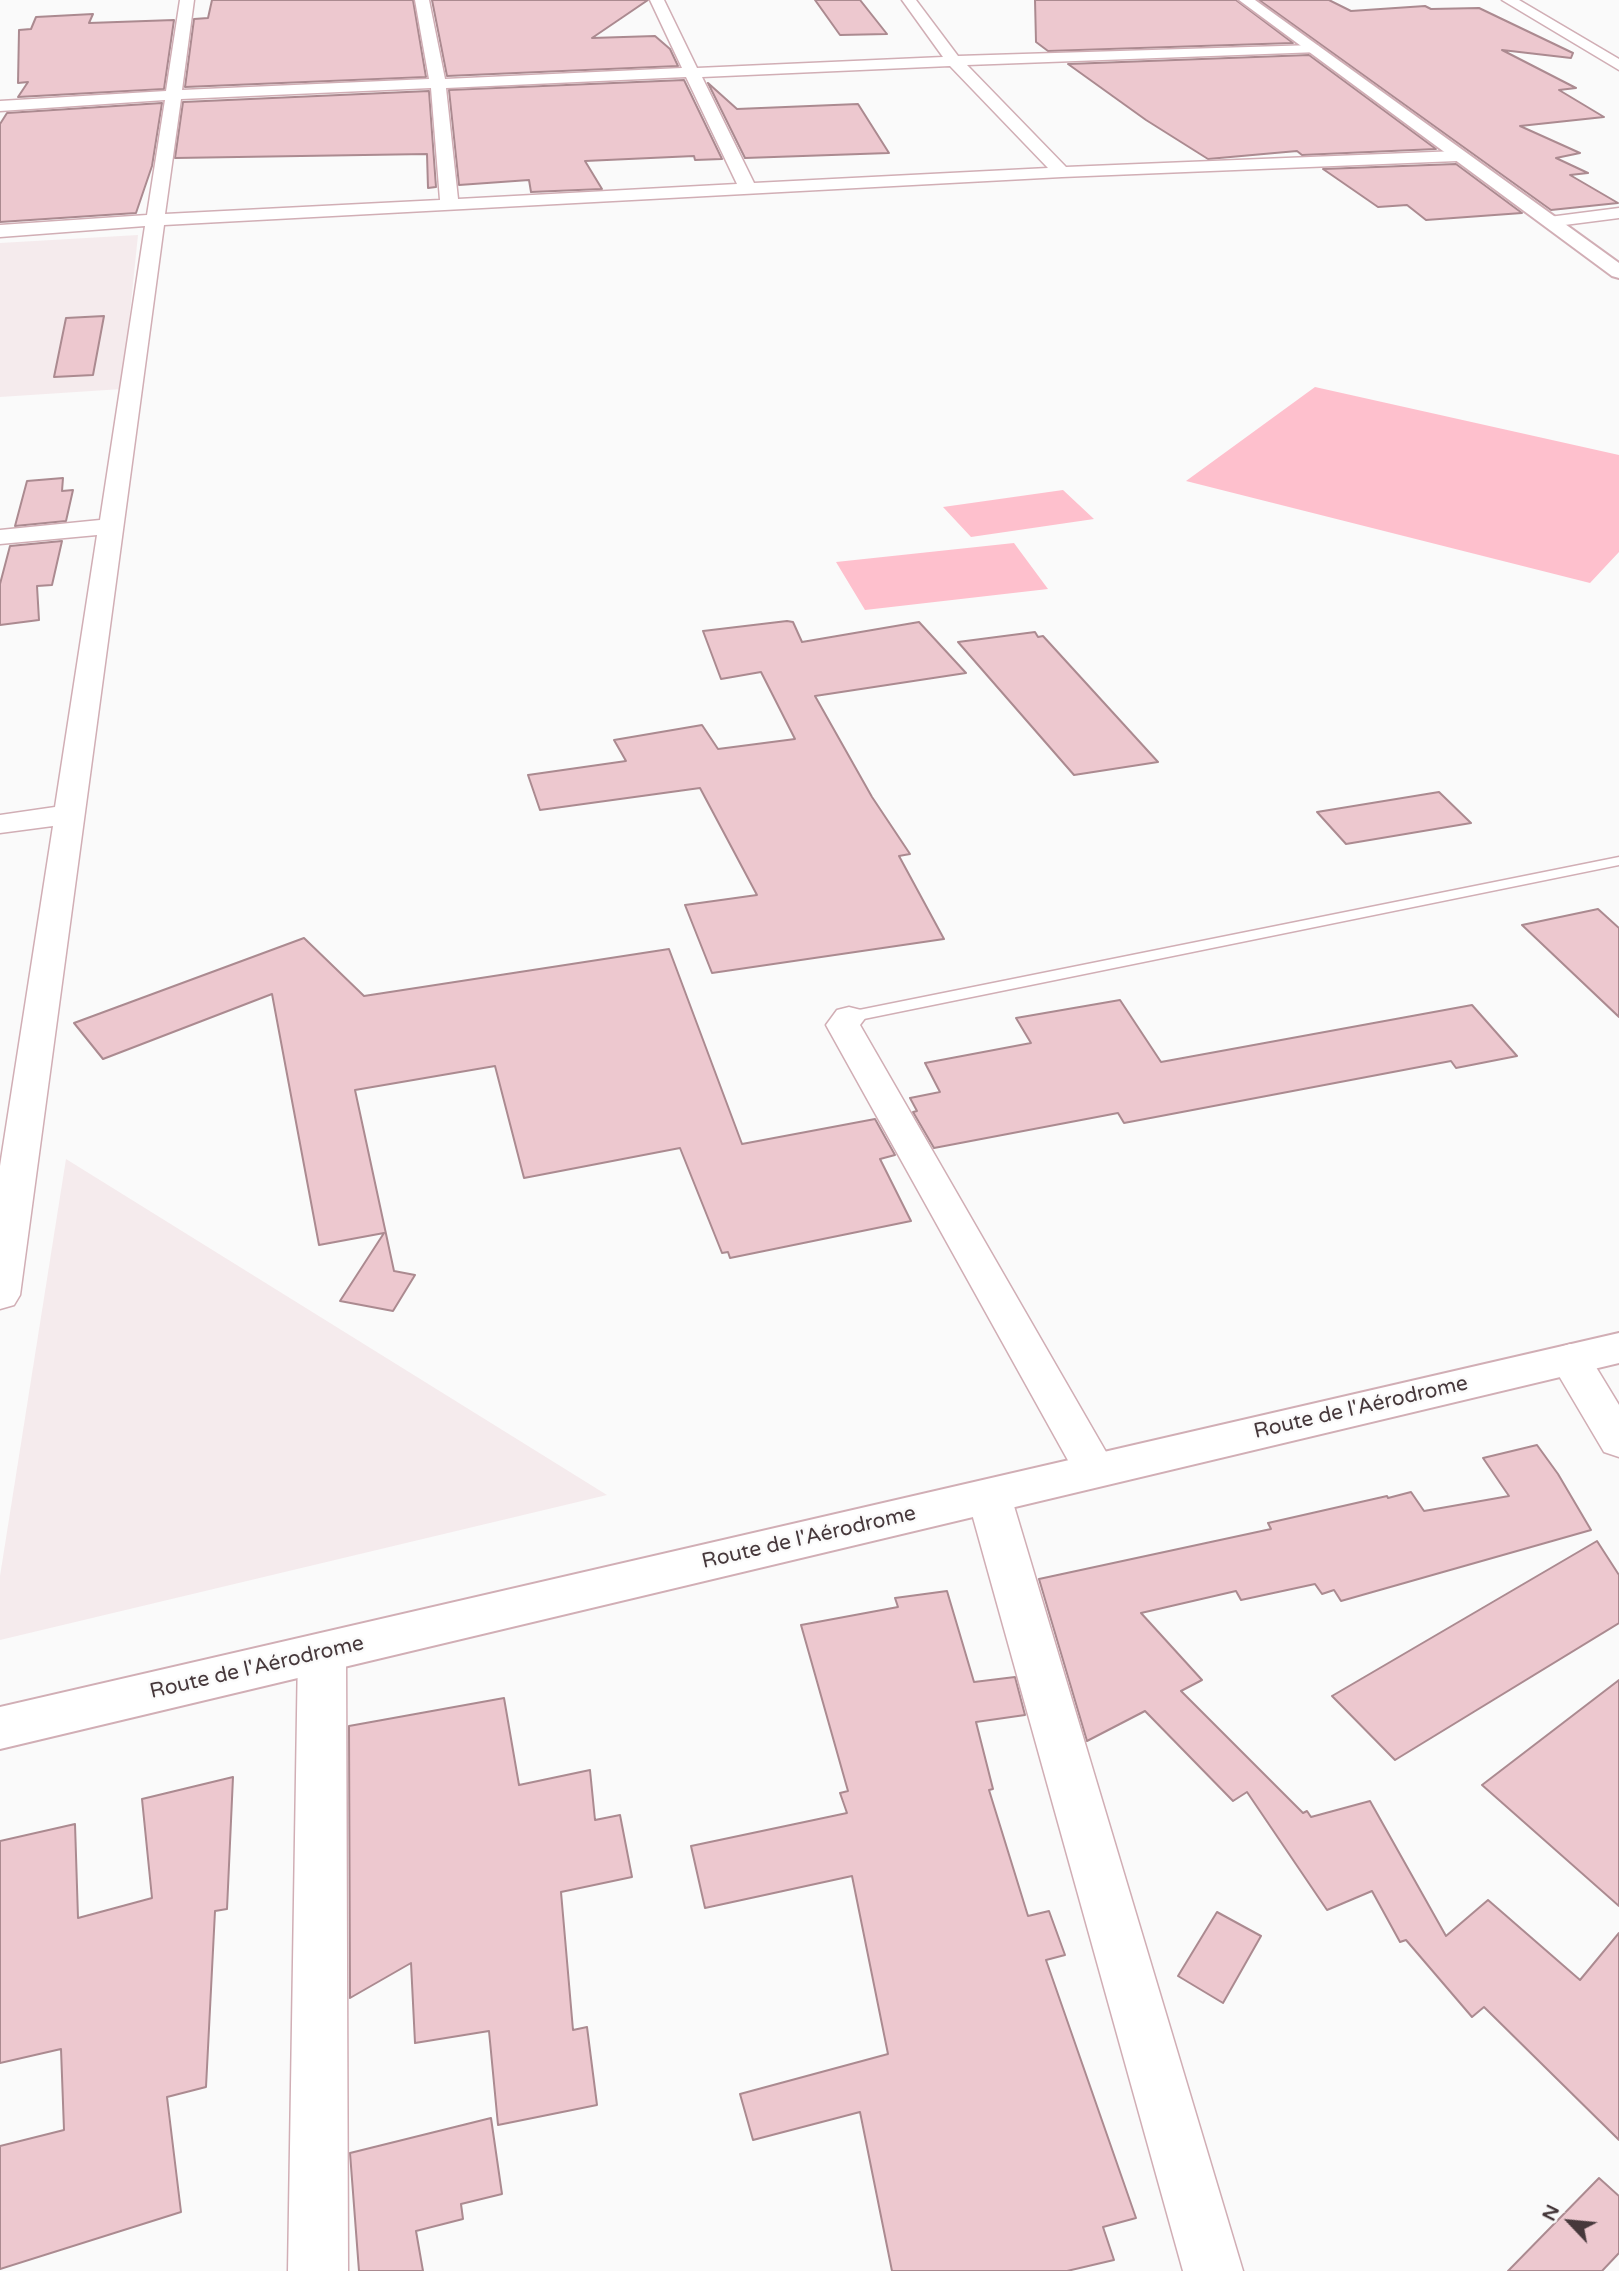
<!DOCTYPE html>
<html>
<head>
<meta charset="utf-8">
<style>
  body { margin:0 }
  #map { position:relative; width:1619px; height:2271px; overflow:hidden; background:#fafafa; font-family:"Varela Round",sans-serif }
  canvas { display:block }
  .north { position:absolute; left:1535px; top:2187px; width:70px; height:70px; -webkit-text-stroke:5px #fafafa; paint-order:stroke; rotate:296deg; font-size:19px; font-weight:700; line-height:28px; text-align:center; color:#46383b }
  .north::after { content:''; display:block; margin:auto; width:24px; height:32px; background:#46383b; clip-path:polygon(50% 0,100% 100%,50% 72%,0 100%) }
</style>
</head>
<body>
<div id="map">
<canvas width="1619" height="2271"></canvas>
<div class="north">N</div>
</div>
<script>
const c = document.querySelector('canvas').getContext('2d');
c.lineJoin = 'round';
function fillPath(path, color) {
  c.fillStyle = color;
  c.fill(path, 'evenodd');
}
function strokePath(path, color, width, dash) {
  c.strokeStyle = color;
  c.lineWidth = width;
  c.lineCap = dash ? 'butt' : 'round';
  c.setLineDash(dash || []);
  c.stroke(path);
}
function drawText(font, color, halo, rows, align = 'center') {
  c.font = font + ' "Varela Round",sans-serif';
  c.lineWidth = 5;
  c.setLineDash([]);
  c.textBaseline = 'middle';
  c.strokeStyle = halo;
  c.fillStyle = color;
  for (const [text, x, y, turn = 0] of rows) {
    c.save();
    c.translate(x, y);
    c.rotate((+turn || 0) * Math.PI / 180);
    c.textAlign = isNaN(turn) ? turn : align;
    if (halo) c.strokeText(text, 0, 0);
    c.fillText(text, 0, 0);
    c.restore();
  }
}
const built = new Path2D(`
  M138,235L122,389L0,397V243Z
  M66,1159L607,1495L0,1640V1576Z`);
const green = new Path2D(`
  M1315,387L1619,455V552L1590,583L1186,481Z
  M1063,490L1094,519L971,537L943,507Z
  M1014,543L1048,589L865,610L836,562Z`);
const building = new Path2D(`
  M212,0H413L426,77L185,87L194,19L208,18Z
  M432,0H648L592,38L655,36L670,49L678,66L447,76Z
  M815,0H860L887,34L840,35Z
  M1035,0H1236L1293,43L1048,51L1036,42Z
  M1259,0H1329L1351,11L1425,6L1431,9L1479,8L1573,53L1571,58L1502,50L1576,88L1559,90L1604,117L1520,126L1580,153L1556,158L1588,173L1570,175L1618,203L1551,210Z
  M93,14L89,23L174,20L164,89L18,97L28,82L18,83L19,30L31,29L36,17Z
  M1309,55L1436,149L1302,155L1297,151L1208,159L1146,120L1068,64Z
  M684,80L722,159L695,160L694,156L585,161L602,189L531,192L529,180L459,185L449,90Z
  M708,83L737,109L858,104L889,153L745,158Z
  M429,91L436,187L428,188L427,154L175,158L183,102Z
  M162,103L152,166L136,213L0,222V124L7,113Z
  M1456,164L1522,213L1426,220L1407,205L1378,207L1323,169Z
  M104,316L93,375L54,377L66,318Z
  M63,478L62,491L73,490L66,521L15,526L27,481Z
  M62,541L52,585L37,586L39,620L0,625V584L10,546Z
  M787,621L793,622L802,642L919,622L966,673L815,696L872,797L910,854L899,856L944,939L712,973L685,905L757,895L700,788L540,810L528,775L626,761L614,740L702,725L718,749L795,739L761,672L721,679L703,631Z
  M1035,632L1038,637L1043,636L1158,762L1074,775L958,642Z
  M1439,792L1471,823L1346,844L1317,812Z
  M1598,909L1619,928V1017L1522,925Z
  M304,938L364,996L669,949L742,1144L875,1119L895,1155L880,1159L911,1221L730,1258L728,1252L722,1253L680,1148L524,1178L495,1066L355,1090L394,1271L415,1275L393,1311L340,1301L384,1233L319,1245L272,994L103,1059L74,1023Z
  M1120,1000L1161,1062L1472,1005L1517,1056L1456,1068L1451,1061L1124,1123L1118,1113L934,1148L913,1112L917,1111L910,1098L940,1092L925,1063L1031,1043L1016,1018Z
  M1537,1445L1558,1474L1591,1530L1341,1601L1334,1590L1322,1594L1315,1584L1241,1600L1236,1591L1141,1613L1202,1680L1181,1691L1303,1813L1307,1811L1311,1817L1370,1801L1446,1936L1488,1900L1580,1980L1619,1933V2140L1484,2007L1472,2017L1406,1940L1400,1942L1372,1891L1327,1910L1247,1792L1233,1801L1145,1711L1087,1741L1039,1579L1271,1529L1268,1523L1387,1496L1388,1498L1411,1492L1424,1511L1509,1496L1483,1458Z
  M1597,1541L1619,1575V1623L1395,1760L1332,1696Z
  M947,1591L974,1682L1015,1677L1025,1715L976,1722L993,1789L989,1790L1028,1916L1049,1911L1065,1955L1046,1960L1136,2218L1103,2227L1114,2260L1067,2271H892L860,2112L753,2140L740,2094L888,2054L852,1876L705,1908L691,1846L847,1813L840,1793L848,1791L801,1625L898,1607L895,1598Z
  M1619,1680V1906L1482,1785Z
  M504,1698L519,1785L590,1770L595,1820L620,1815L632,1877L561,1892L573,2030L587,2027L597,2105L498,2125L489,2031L415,2043L411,1963L350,1998L349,1726Z
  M233,1777L227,1909L215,1911L206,2087L167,2097L181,2212L0,2269V2146L64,2130L61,2049L0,2063V1841L75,1824L78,1918L152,1898L142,1799Z
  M1217,1912L1261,1936L1223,2003L1178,1976Z
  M491,2118L502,2194L461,2204L463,2219L416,2231L423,2271H359L350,2153Z
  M1599,2178L1619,2196V2253L1602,2271H1508Z`);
const service = new Path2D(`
  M1619,857V865L849,1022L841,1017L849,1012Z`);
const minor = new Path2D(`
  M180,0H194L182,90L429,79L415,0H429L445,79L682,68L650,0H664L697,68L943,57L902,0H916L958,56L1314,45L1319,46V52L967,65L1066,167L1457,151L1465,156L1457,161L1062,177L164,225L20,1295L14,1305L0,1309V1166L53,826L0,833V815L55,807L97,535L0,544V530L100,520L145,226L0,237V225L147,215L165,100L0,111V101L166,91ZM950,66L1048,168L754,183L702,77ZM686,77L737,184L458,199L446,88ZM431,88L440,200L165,214L181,99Z
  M1502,0H1519L1619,59V70Z
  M1619,208V218L1549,227L1540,222L1549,217Z
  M849,1007L861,1010L866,1017L860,1025L1117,1471L1110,1482L1095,1487L1080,1482L826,1025L837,1010Z
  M1570,1344L1585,1349L1619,1405V1457L1604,1452L1549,1359L1555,1349Z
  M989,1479L1005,1484L1011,1496L1243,2271H1183L967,1496L973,1484Z
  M322,1633L339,1639L346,1652L348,2271H288L298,1652L305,1639Z`);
const tertiary = new Path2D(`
  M1239,0H1255L1619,263V278L1612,276Z
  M1619,1333V1363L0,1749V1707Z`);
const nearStreetnames = [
  ["Route de l'Aérodrome",1361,1408,-13],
  ["Route de l'Aérodrome",809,1538,-13],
  ["Route de l'Aérodrome",257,1668,-13]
];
fillPath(built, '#f5ebed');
fillPath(green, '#fec0cd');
fillPath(building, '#edc8cf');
strokePath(building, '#ab8a90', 2);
strokePath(service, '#d1aeb5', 3);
strokePath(minor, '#d1aeb5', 3);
strokePath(tertiary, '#d1aeb5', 4);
fillPath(service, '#fff');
fillPath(minor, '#fff');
fillPath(tertiary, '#fff');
drawText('21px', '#46383b', '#fafafa', nearStreetnames);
</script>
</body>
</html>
